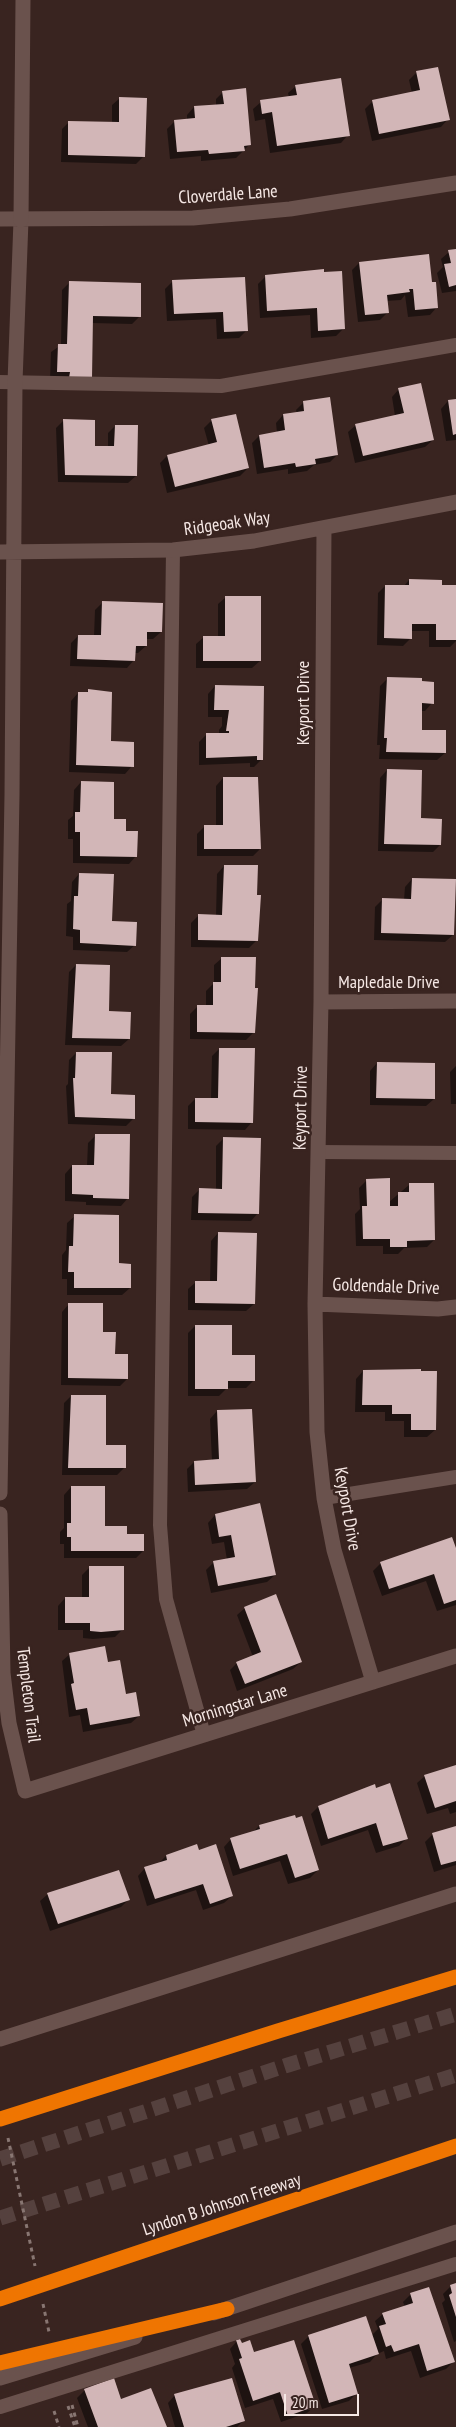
<!DOCTYPE html>
<html>
<head>
<meta charset="utf-8">
<style>
  body { margin:0 }
  #map { position:relative; width:456px; height:2427px; overflow:hidden; background:#392420; font-family:"PT Sans Narrow",sans-serif }
  canvas { display:block }
  .scale { position:absolute; left:284px; top:2394px; width:75px; height:22px; box-sizing:border-box; border:2px solid #f6e8e5; border-top:0; padding-left:6px; font-size:15px; line-height:18px; white-space:nowrap; color:#f6e8e5; -webkit-text-stroke:4px #392420; paint-order:stroke }
</style>
</head>
<body>
<div id="map">
<canvas width="456" height="2427"></canvas>
<div class="scale">20 m</div>
</div>
<script>
const c = document.querySelector('canvas').getContext('2d');
c.lineJoin = 'round';
function fillPath(path, color) {
  c.fillStyle = color;
  c.fill(path, 'evenodd');
}
function strokePath(path, color, width, dash) {
  c.strokeStyle = color;
  c.lineWidth = width;
  c.lineCap = dash ? 'butt' : 'round';
  c.setLineDash(dash || []);
  c.stroke(path);
}
function drawText(font, color, halo, rows, align = 'center') {
  c.font = font + ' "PT Sans Narrow",sans-serif';
  c.lineWidth = 5;
  c.setLineDash([]);
  c.textBaseline = 'middle';
  c.strokeStyle = halo;
  c.fillStyle = color;
  for (const [text, x, y, turn = 0] of rows) {
    c.save();
    c.translate(x, y);
    c.rotate((+turn || 0) * Math.PI / 180);
    c.textAlign = isNaN(turn) ? turn : align;
    if (halo) c.strokeText(text, 0, 0);
    c.fillText(text, 0, 0);
    c.restore();
  }
}
const shadow = new Path2D(`
  M417,72L448,119L441,127L372,141L365,109L373,101L412,93L409,80Z
  M296,86L348,135L341,143L270,153L265,119L255,121L253,109L261,102L289,97L288,93Z
  M223,92L249,145L236,158L201,161V156L170,159L167,129L175,121L187,120V115L194,107L216,106V99Z
  M120,98L144,156L136,164L61,162L62,129L69,122L112,123V105Z
  M456,250V291L442,293L437,273L443,267L441,259L449,252Z
  M359,263L431,284L437,307L430,315L408,317L405,295L401,300L386,301L388,312L380,320L358,322L352,270Z
  M322,273L343,329L336,336L311,338L310,315L260,318L258,284L266,276Z
  M244,279L246,331L239,338L217,339L216,319L167,321L165,289L173,281Z
  M69,283L139,317L132,324L92,323L91,377L50,379L51,352L61,345L62,290Z
  M399,389L433,440L425,447L355,463L348,432L356,425L395,416L392,397Z
  M456,400V440L446,441L441,409L448,401Z
  M304,402L337,455L330,462L314,465L307,471L288,474V469L257,474L252,443L259,436L277,433L276,423L283,415L297,413L296,410Z
  M212,420L248,468L240,476L167,493L160,463L167,456L209,446L204,428Z
  M63,421L93,447H108V433L115,426L136,476L128,483L58,482L56,428Z
  M409,580L441,587H456V641L450,647H429V631H411V638L403,646L377,645L378,593L385,586H404Z
  M226,597L260,661L252,668H196V644L204,637H218V604Z
  M103,602L161,632L153,639H146V646L138,653H134V660L127,668L70,666L71,643L78,636H94L95,610Z
  M387,679L432,703L425,711H421L420,731L445,753L437,760L379,759L380,745H377L380,686Z
  M215,686L262,759L254,767H250V763L199,765V742L207,734H219V730L222,726V717H208V694Z
  M88,691L110,742L132,766L125,774L69,772L71,701L78,693L85,694Z
  M387,770L420,820L440,845L433,852L378,851L380,778Z
  M223,778L260,849L253,856H197V834L205,826H216V786Z
  M81,782L124,832L136,856L129,864L73,863V839H68V820L73,816L74,790Z
  M224,866L257,940L249,948L191,947V923L199,915L216,916L217,874Z
  M79,874L111,922L135,945L127,952L73,950V937L66,936L67,904L71,901L72,882Z
  M412,879L453,935L445,942L374,940L375,907L383,899L404,900L405,887Z
  M222,958L254,989V1032L246,1040L190,1039V1014L198,1006H206V991L214,983V965Z
  M76,965L108,1012L129,1039L121,1046L65,1045L69,972Z
  M219,1049L252,1122L245,1130L188,1129V1106L195,1099H211L212,1056Z
  M76,1053L110,1095L134,1118L126,1126L68,1124L66,1086L68,1084L69,1060Z
  M377,1063L434,1099L426,1106L370,1105V1071Z
  M456,1066V1104H451L450,1072Z
  M95,1136L128,1198L121,1206L86,1205V1202L65,1201V1174L72,1166H87L88,1143Z
  M224,1138L258,1213L251,1221L191,1220L192,1197L199,1190H216V1146Z
  M367,1180L389,1202L409,1185L434,1240L427,1247L404,1248L398,1254H383V1246H356L355,1214L360,1209L359,1188Z
  M75,1216L117,1264L130,1288L122,1295H67V1279H62V1255L66,1250L67,1223Z
  M218,1233L254,1304L246,1311L188,1310V1289L196,1282H210L211,1241Z
  M69,1304L101,1333L127,1379L120,1386L61,1385L62,1312Z
  M195,1326L231,1357L253,1381L246,1388H227L219,1396H188V1333Z
  M363,1371L435,1430L427,1437H404V1421H385V1412H355L356,1379Z
  M71,1396L105,1447L124,1468L117,1475H62L64,1403Z
  M217,1411L255,1482L247,1489L188,1492L187,1469L194,1462L212,1461L210,1419Z
  M71,1487L103,1528L126,1535L143,1551L136,1558H64V1544H60V1532L64,1528V1495Z
  M215,1515L275,1575L267,1582L211,1593L206,1570L214,1562L227,1560L224,1542L212,1544L208,1523Z
  M456,1552V1605L437,1611L426,1581L382,1596L373,1571L381,1563Z
  M90,1567L123,1629L115,1637L93,1639L83,1638V1630H58V1606L65,1598H82V1575Z
  M245,1608L301,1662L293,1669L237,1691L230,1670L237,1663L253,1657L237,1615Z
  M70,1654L106,1663L139,1716L131,1723L83,1732L80,1715L69,1717L62,1661Z
  M456,1766V1812L450,1814L448,1808L427,1814L417,1783L425,1776Z
  M374,1786L407,1838L399,1846L376,1853L368,1830L321,1846L311,1814L318,1807Z
  M259,1826L318,1870L310,1878L288,1884L280,1861L233,1876L224,1847L231,1839L252,1833Z
  M456,1828V1865L434,1872L425,1842L433,1834Z
  M198,1851L232,1896L224,1903L203,1910L196,1890L147,1906L138,1876L145,1868L158,1864L166,1856Z
  M48,1894L128,1900L121,1907L50,1931L40,1901Z
  M456,2284V2341L454,2342L442,2303L445,2300L443,2294L451,2286Z
  M411,2294L453,2362L446,2369L420,2378L411,2351L386,2359L384,2351L377,2354L370,2362L349,2368L357,2393L349,2401L322,2409L301,2344L309,2336H371L378,2329L375,2321L383,2314L405,2307L403,2302Z
  M237,2341L253,2353L315,2406L307,2413L281,2422L273,2399L245,2408L232,2368L235,2364L230,2349Z
  M85,2390L120,2400L166,2427H88L77,2398Z
  M175,2395L243,2421L237,2427H175L168,2403Z`);
const building = new Path2D(`
  M438,67L450,120L379,134L372,100L420,90L416,71Z
  M341,78L350,136L277,146L272,112L262,114L260,100L297,95L295,85Z
  M246,88L251,145L244,146L245,151L209,154L208,150L177,152L174,120L195,118L194,106L224,104L222,91Z
  M119,97L147,98L145,157L68,155V121L119,122Z
  M456,249V285L449,287L444,264L451,263L448,250Z
  M429,254L432,282H436L438,308L415,310L413,289H409L410,292L387,295L389,313L365,315L359,262Z
  M324,269V272L342,271L345,329L318,331L317,308L267,311L265,275Z
  M245,277L248,331L224,332L223,312L174,314L172,280Z
  M69,281L141,283V317L93,316L92,378H69L70,372H57L58,344H67Z
  M421,383L434,440L363,456L355,424L404,413L398,388Z
  M330,397L338,455L315,459L316,464L296,467L295,463L264,468L259,435L285,430L283,414L304,411L303,401Z
  M456,399V434L453,435L448,400Z
  M236,414L249,468L175,487L167,455L217,442L211,419Z
  M63,419L95,420V446H114L115,425H138L137,476L65,475Z
  M409,579L442,580V585H456V640H436V624H412V639L384,638L385,585H409Z
  M225,596H261V661H203V636H225Z
  M102,601L163,603L162,632H147V646H136L135,661L77,659L78,635H101Z
  M387,677L422,678V681L434,682V704L422,703V730H446V753L386,752L387,738H384Z
  M215,685L264,686L263,760H257V756L206,758V733H229V731H226L229,710H214Z
  M88,689L112,692L111,741L134,742V767L76,765L78,692H88Z
  M387,769L422,770L421,818L442,819L441,845L384,844Z
  M223,777H258L261,849H204V825H223Z
  M81,781L114,782V819H126V831H138L137,857L80,856V832H75V812H80Z
  M224,865H258L257,895H261L258,941L198,940V914L222,915Z
  M79,873L114,874L112,921L137,922L136,946L80,943V930L73,929L74,896H78Z
  M412,878L456,879L454,935L381,933L382,898L411,899Z
  M221,957H256L255,988H258L255,1033L197,1032V1005H213V982H221Z
  M76,964L110,965L109,1011L131,1012L130,1039L72,1038Z
  M219,1048H255L253,1123L195,1122V1098H218Z
  M76,1052H112L111,1094L135,1095V1119L75,1117L73,1078H75Z
  M377,1062L435,1063V1099L376,1098Z
  M95,1134H130L129,1199L93,1198V1195L72,1194V1165H94Z
  M223,1137L261,1138L259,1214L198,1213L199,1188L222,1189Z
  M390,1178V1206H398V1192H409V1183H434L435,1240L407,1241V1247H390V1239H363L362,1206H367L366,1179Z
  M74,1214L119,1215V1263L131,1264V1288H74V1272H68L69,1246H73Z
  M218,1232L257,1233L255,1304L195,1303V1281H217Z
  M68,1303H103V1332H116L115,1354H128V1379L68,1378Z
  M195,1325H232V1355H255V1381H228V1389H195Z
  M421,1369V1371H437L436,1430H411V1414H392V1405H362L363,1370Z
  M71,1395H106V1445H126V1468H68Z
  M252,1409L256,1482L195,1485L194,1461L219,1459L217,1410Z
  M71,1486H105V1526H127V1534H144V1551H71V1537H67V1523H71Z
  M260,1503L276,1575L218,1586L213,1561L235,1557L231,1535L219,1537L215,1514Z
  M452,1537L456,1548V1600L444,1604L434,1574L389,1589L380,1562Z
  M89,1566H124V1630L101,1632L90,1631V1623H65V1597H89Z
  M276,1594L302,1662L245,1684L236,1662L261,1652L244,1607Z
  M105,1646L108,1662L120,1660L126,1694L136,1692L140,1716L90,1725L87,1708L76,1710L71,1684L74,1683L69,1653Z
  M456,1765V1801L435,1808L424,1775Z
  M390,1783L408,1839L383,1846L376,1823L328,1839L318,1806L375,1784L376,1788Z
  M295,1815L296,1818L302,1816L319,1870L295,1878L287,1854L240,1869L230,1838L260,1829L259,1825Z
  M456,1826V1861L441,1865L432,1833Z
  M197,1844L199,1850L216,1844L233,1896L210,1904L203,1884L155,1899L144,1867L167,1860L166,1855Z
  M119,1870L130,1900L58,1924L47,1893Z
  M456,2283V2317L449,2295L452,2293L450,2285Z
  M429,2287L455,2362L427,2371L419,2344L394,2352L391,2345L386,2347L379,2326L386,2324L382,2313L413,2303L410,2293Z
  M366,2316L379,2354L349,2364L358,2394L329,2403L308,2335Z
  M240,2339L242,2343L250,2340L254,2352L294,2340L316,2406L288,2416L280,2392L253,2401L239,2359L242,2358L236,2340Z
  M114,2378L121,2399L151,2388L167,2427H98L84,2389Z
  M232,2378L245,2421L226,2427H184L174,2394Z`);
const highwayTunnel = new Path2D(`
  M0,2159L288,2065L456,2014
  M0,2218L456,2075`);
const path = new Path2D(`
  M8,2138L35,2266
  M43,2304L49,2332
  M72,2405L78,2427
  M68,2406L75,2427
  M54,2411L59,2427`);
const lane = new Path2D(`
  M0,382L221,386L456,345
  M173,550L160,1525L166,1599L204,1735
  M319,1152L456,1153
  M324,1498L456,1477
  M0,2407L456,2264`);
const street = new Path2D(`
  M0,219L193,218L290,209L456,183
  M324,528L321,1002L315,1304L317,1432L324,1498L334,1550L373,1682
  M0,552L173,550L254,541L456,502
  M321,1002L456,1001
  M315,1304L438,1309L456,1307
  M0,1493L12,795L15,382L21,220
  M0,1514L3,1673L9,1723L25,1791L456,1656`);
const secondary = new Path2D(`
  M21,220L23,0
  M0,2039L456,1894
  M214,2313L456,2232
  M0,2378L135,2337`);
const highway = new Path2D(`
  M0,2119L278,2031L456,1977
  M0,2299L456,2146
  M0,2363L227,2309`);
const streetNames = [
  ["Cloverdale Lane",228,195,-4],
  ["Ridgeoak Way",227,524,-8],
  ["Keyport Drive",304,703,-90],
  ["Mapledale Drive",389,983],
  ["Keyport Drive",301,1108,-89],
  ["Goldendale Drive",386,1287,2],
  ["Keyport Drive",347,1509,80],
  ["Templeton Trail",28,1695,83],
  ["Morningstar Lane",235,1706,-17],
  ["Lyndon B Johnson Freeway",222,2205,-18]
];
fillPath(shadow, '#0007');
fillPath(building, '#d2b6b7');
strokePath(highwayTunnel, '#55413e', 15, [15, 8]);
strokePath(path, '#887672', 3, [4, 4]);
strokePath(lane, '#6a524d', 14);
strokePath(street, '#6a524d', 15);
strokePath(secondary, '#6a524d', 15);
strokePath(highway, '#ef7501', 15);
drawText('18px', '#f6e8e5', '#392420', streetNames);
</script>
</body>
</html>
